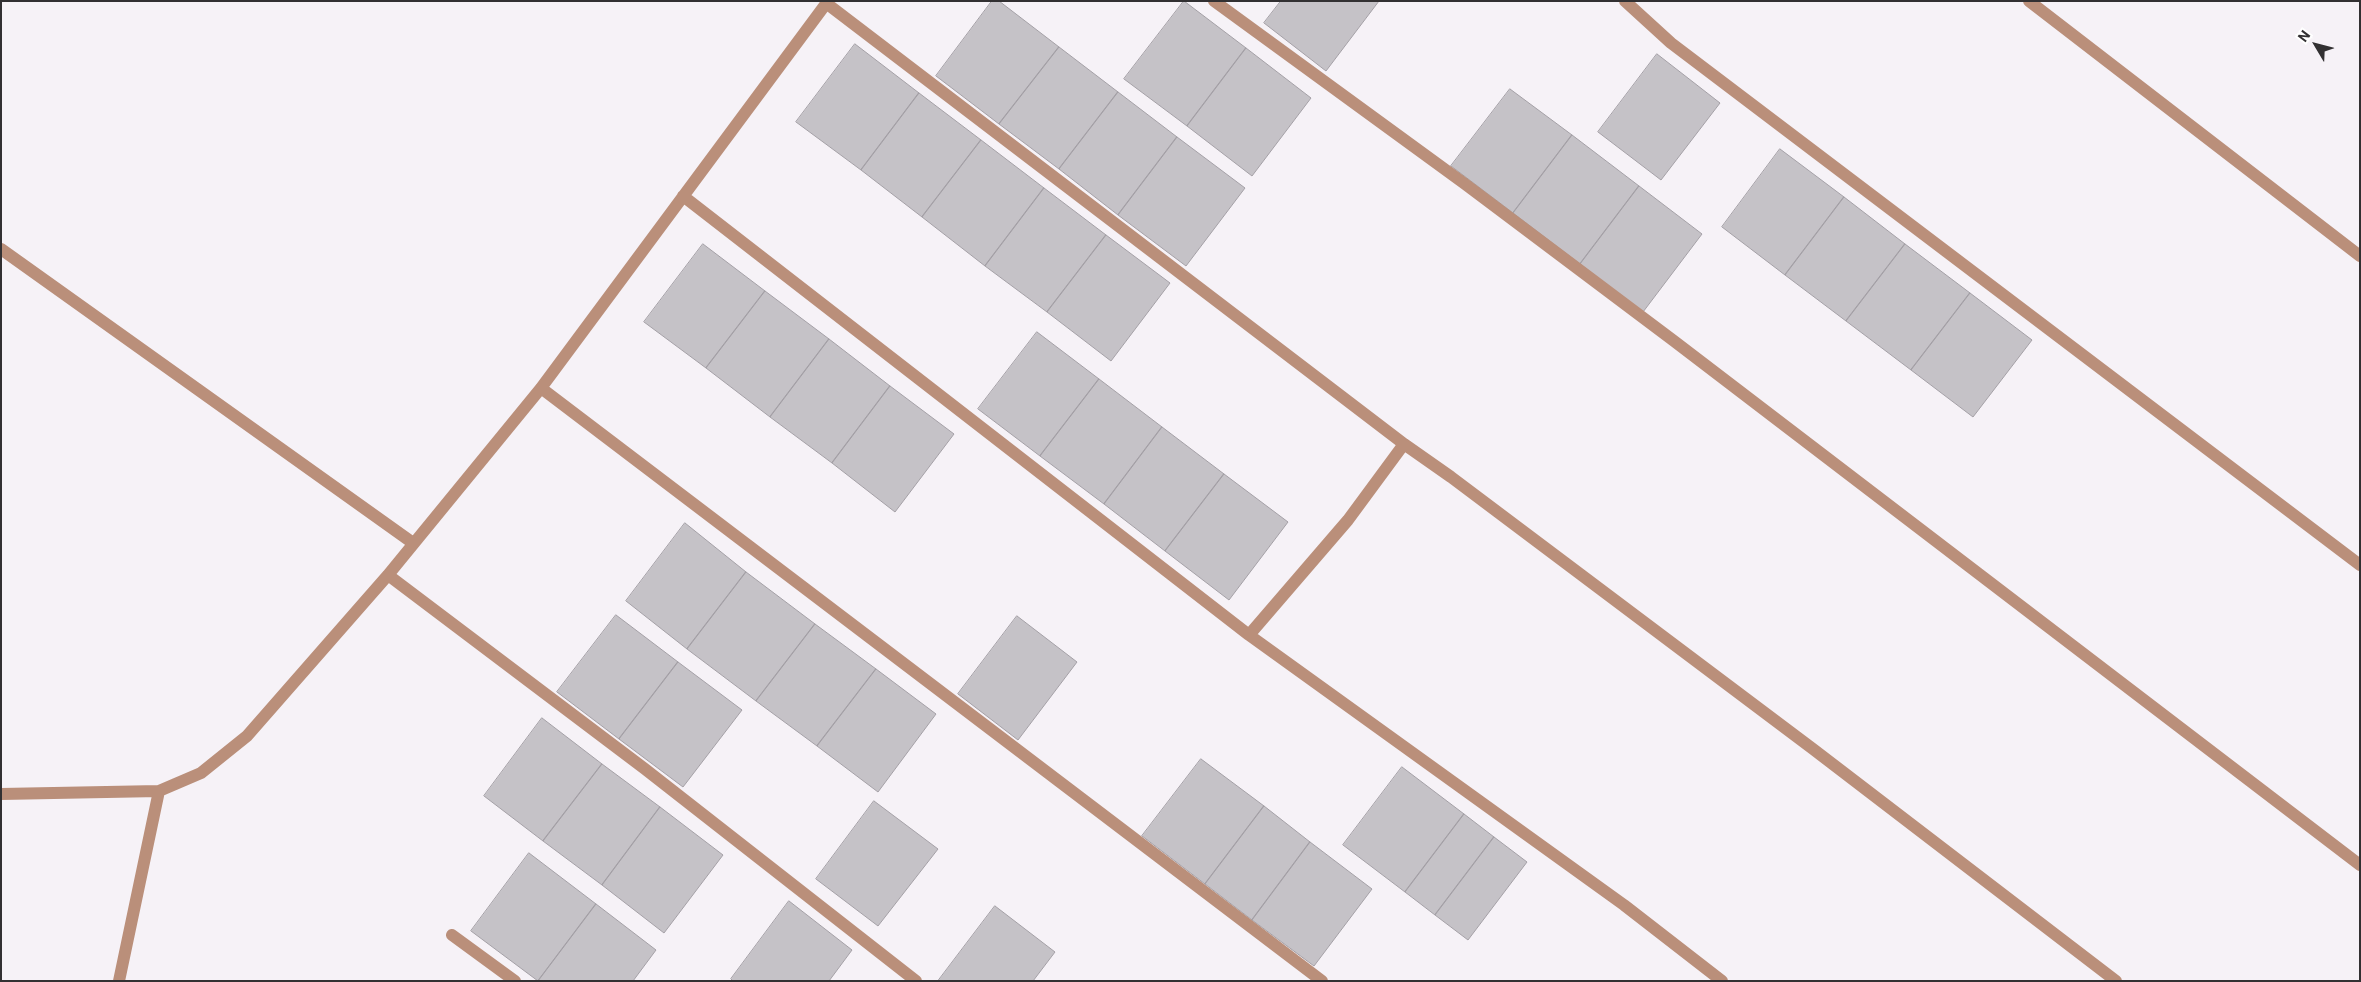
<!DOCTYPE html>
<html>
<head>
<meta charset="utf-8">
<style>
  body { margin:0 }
  #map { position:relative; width:2361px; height:982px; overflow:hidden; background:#f6f2f7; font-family:Roboto,sans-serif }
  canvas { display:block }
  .frame { position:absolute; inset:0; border:2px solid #323032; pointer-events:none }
  .north { position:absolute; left:2291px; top:20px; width:50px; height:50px; -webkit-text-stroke:4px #fff; paint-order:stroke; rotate:307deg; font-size:14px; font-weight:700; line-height:20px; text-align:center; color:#323032 }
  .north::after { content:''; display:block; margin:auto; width:18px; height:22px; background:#323032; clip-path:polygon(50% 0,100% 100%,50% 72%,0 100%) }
</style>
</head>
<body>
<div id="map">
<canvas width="2361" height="982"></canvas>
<div class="frame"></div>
<div class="north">N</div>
</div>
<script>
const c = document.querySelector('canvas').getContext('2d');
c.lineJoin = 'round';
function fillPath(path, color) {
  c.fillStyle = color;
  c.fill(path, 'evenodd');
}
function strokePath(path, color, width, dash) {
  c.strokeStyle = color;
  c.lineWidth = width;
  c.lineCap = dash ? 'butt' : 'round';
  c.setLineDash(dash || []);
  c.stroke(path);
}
const building = new Path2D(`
  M992,1H999L1059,47L999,124L936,76Z
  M1184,1L1246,48L1187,126L1124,79Z
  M1281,1H1379L1326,71L1264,23Z
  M855,44L919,93L861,170L796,122Z
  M1059,47L1118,92L1059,169L999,124Z
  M1246,48L1311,98L1252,176L1187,126Z
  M1657,54L1720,103L1661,180L1598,132Z
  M1510,89L1572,135L1513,213L1451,166Z
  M1118,92L1177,137L1118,215L1059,169Z
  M919,93L981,140L922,217L861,170Z
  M1572,135L1639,186L1580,264L1513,213Z
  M1177,137L1245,188L1186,266L1118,215Z
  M981,140L1044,188L985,266L922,217Z
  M1780,149L1844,197L1785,275L1722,227Z
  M1639,186L1702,234L1643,312L1580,264Z
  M1044,188L1106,235L1047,312L985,266Z
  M1844,197L1905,244L1846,321L1785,275Z
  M1106,235L1170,283L1111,361L1047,312Z
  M703,244L765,291L706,368L644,322Z
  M1905,244L1970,293L1911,370L1846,321Z
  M765,291L829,339L770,417L706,368Z
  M1970,293L2032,340L1973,417L1911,370Z
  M1037,332L1099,379L1040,456L978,409Z
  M829,339L890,386L832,463L770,417Z
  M1099,379L1162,427L1104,504L1040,456Z
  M890,386L954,434L895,512L832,463Z
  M1162,427L1224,474L1165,551L1104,504Z
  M1224,474L1288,522L1229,600L1165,551Z
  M685,523L746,572L687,649L626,601Z
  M746,572L815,624L756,701L687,649Z
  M616,615L678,662L619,739L557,692Z
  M1017,616L1077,662L1018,740L958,694Z
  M815,624L876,669L817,746L756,701Z
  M678,662L742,710L683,787L619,739Z
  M876,669L936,714L878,792L817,746Z
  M542,718L602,764L543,841L484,796Z
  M1201,759L1264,806L1205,884L1142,836Z
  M602,764L660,807L602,885L543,841Z
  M1402,767L1464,814L1405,892L1343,845Z
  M874,801L938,849L878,926L816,879Z
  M1264,806L1310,842L1252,920L1205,884Z
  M660,807L723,855L664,933L602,885Z
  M1464,814L1494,837L1435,915L1405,892Z
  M1494,837L1527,862L1468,940L1435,915Z
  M1310,842L1372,889L1314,966L1252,920Z
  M529,853L596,904L538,981L471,931Z
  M789,901L852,950L829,981H733L731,979Z
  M596,904L656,950L633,981H538Z
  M995,906L1055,952L1033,981H938Z`);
const minor = new Path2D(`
  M1214,1L1465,184L1674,341L2360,865
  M1625,1L1671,43L2360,565
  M2029,1L2360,256
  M826,3L1404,444L1451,477L1813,749L2116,981
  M683,196L1249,635L1624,905L1722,981
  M1,249L413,543
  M541,388L1322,981
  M388,575L645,769L916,981
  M1249,635L1348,520L1404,444
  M1,794L159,791L201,773L247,736L388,575L541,388L828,1
  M452,935L515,981
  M119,981L159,791`);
fillPath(building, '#c5c2c7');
strokePath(building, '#a4a0a6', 1);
strokePath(minor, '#ba8f7a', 12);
</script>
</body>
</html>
